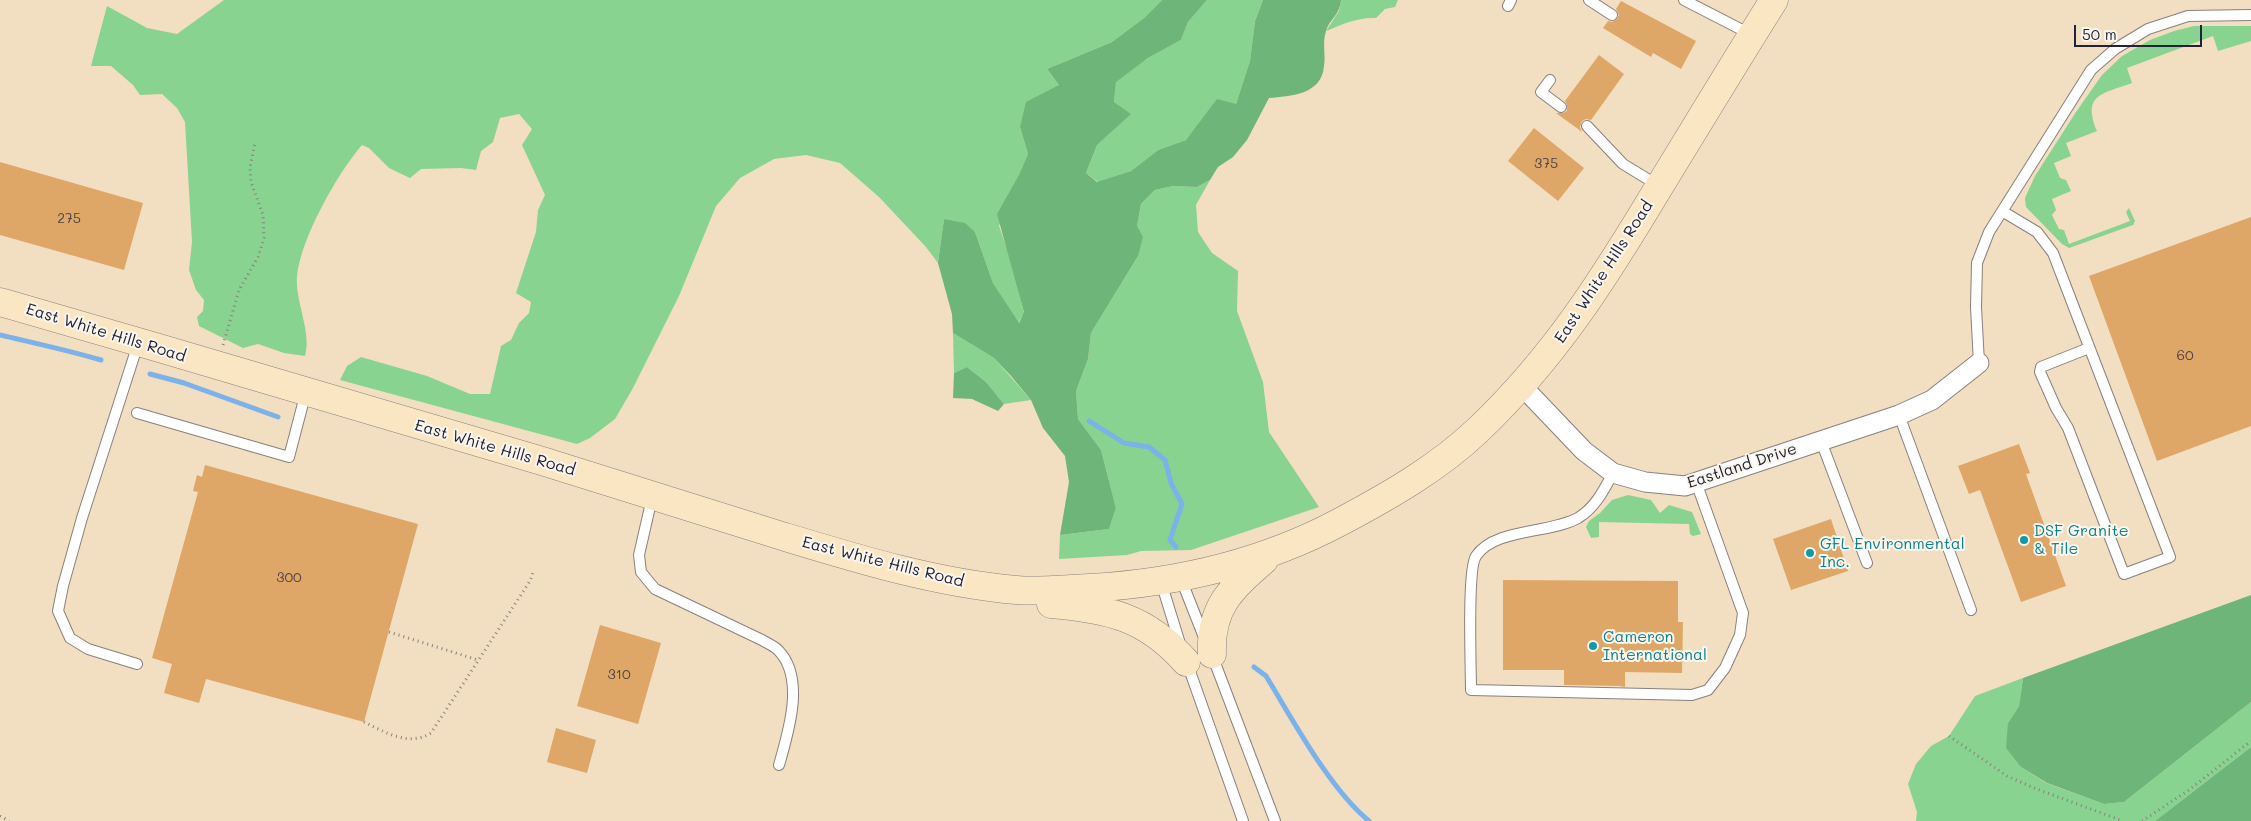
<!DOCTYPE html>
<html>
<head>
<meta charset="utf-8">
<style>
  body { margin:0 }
  #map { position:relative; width:2251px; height:821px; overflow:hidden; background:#f2dec1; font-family:Mali,sans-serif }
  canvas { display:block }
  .scale { position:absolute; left:2074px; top:25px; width:128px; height:22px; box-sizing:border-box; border:2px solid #22223b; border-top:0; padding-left:6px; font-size:15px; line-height:18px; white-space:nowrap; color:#22223b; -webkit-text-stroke:4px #fbf7ec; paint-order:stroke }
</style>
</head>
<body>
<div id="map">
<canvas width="2251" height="821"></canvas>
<div class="scale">50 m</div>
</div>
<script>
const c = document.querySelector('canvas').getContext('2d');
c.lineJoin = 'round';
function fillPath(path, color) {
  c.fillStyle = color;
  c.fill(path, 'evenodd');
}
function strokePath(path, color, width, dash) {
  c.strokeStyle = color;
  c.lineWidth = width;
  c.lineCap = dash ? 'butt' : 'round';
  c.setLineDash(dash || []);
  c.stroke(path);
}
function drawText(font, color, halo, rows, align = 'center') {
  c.font = font + ' Mali,sans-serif';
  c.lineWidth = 4;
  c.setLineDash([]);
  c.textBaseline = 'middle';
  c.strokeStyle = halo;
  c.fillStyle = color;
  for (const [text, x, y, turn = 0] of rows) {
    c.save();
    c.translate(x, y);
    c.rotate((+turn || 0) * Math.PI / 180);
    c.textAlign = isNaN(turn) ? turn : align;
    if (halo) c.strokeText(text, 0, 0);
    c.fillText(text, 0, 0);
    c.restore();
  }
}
const green = new Path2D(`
  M224,0H1162L1144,18L1112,42L1047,69L1059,85L1020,127L1028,154L999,226L1013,266L1024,313L1018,323L993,283L975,232L944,219L938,263L926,247L879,197L840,163L806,155L774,159L740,178L716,206L679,296L633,388L615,419L590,438L577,444L340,380L347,366L361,357L427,376L470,394H490L501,346L511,340L519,323L529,313L531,302L516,293L536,232L538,210L545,195L522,145L532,129L519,114L500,118L493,142L481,151L476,170L461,168L421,169L410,178L389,168L369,148L362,145C337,174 301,238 297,276C295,302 312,332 305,356L284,353L258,344L243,348L199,326L197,317L203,311L204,300L196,290L189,270L192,242L185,122L177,108L162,94L140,95L133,85L111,66H91L107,6L147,28L177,34Z
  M1207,0H1263L1255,21L1250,61L1236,104L1202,121L1186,140L1158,150L1131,171L1098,182L1086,173L1097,145L1130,114L1114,102L1116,81L1148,58L1181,40L1188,22Z
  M1341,0H1398L1395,7L1385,9L1376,18C1358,17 1343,24 1326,31L1339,11Z
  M2194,26H2251V41L2218,51L2213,36L2127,68L2132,83C2102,94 2082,94 2097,131L2066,143L2071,156L2054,163L2060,178L2066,180L2071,191L2052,199L2056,210L2052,215L2059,229L2064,230L2069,244L2130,221L2126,212L2129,208L2135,221L2133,225L2069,248L2062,244L2026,207L2025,198L2035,176L2076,112L2102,75L2122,56L2150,40L2174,31Z
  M1210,180L1196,205L1198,232L1212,253L1238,271L1237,311L1263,382L1269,432L1319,507L1191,550L1141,551L1127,555L1059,559L1060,535L1109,529L1116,508L1101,450L1078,419L1076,391L1088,359L1091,333L1138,256L1137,226L1141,204L1155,190L1173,186L1197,187Z
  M953,333L994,358L1031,400L1004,404L986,382L967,367L954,373Z
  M1628,495L1651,500L1660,513L1669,505L1692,512L1701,534L1693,536L1690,534L1689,524L1599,522V537L1591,538L1586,527L1589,521L1600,513L1612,500Z
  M2023,678L2019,706L2008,723L2021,767L2046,783L2104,804L2124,802L2251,702V747L2155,821H1916L1917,812L1908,784L1916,764L1931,746L1949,736L1975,696Z`);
const forest = new Path2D(`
  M1162,0H1207L1188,22L1181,40L1148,58L1116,82L1114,102L1131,114L1097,145L1086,173L1097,182L1131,171L1158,150L1186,140L1217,99L1236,104L1250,61L1255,21L1263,0H1341C1339,17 1330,18 1326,31C1322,43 1326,55 1324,66C1322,95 1290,96 1269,98L1247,140L1233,157L1218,167L1210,180L1197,187L1173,186L1155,190L1141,204L1137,226L1143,237L1138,256L1091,333L1088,359L1076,391L1078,419L1101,450L1116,508L1109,529L1060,535L1069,482L1065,456L1043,428L1031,400L1011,376L994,358L953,333L952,314L938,263L944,219L965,223L975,232L993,283L1019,323L1024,312L997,214L1019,175L1028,154L1020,127L1026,102L1059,85L1047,69L1112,42L1144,18Z
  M967,367L986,382L1004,404L998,411L972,399L953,398L954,373Z
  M2251,595V702L2124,802L2104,804L2047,783L2021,767L2006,748L2008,723L2019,706L2023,678Z
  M2251,747V821H2155Z`);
const stream = new Path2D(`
  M0,335C34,343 67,350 101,360
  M150,374L184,383L278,417
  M1089,421L1124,443L1149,447L1165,460L1171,483L1182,504L1170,540L1176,547
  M1254,667L1266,676C1293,720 1329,788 1369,821`);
const building = new Path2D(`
  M1621,1L1696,41L1681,69L1653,53L1651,57L1603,28L1608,21L1612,22L1617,19L1619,15L1616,9Z
  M1599,55L1624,74L1591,120L1586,119L1582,121L1580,127L1582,132L1556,113H1563L1567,111V105L1565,101Z
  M1534,128L1584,168L1558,201L1508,161Z
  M0,162L143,203L124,270L0,235Z
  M2251,217V426L2157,461L2089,276Z
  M2019,444L2030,473L2026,474L2066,586L2021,602L1980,490L1969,494L1958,466Z
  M205,465L418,524L364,722L206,679L199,703L164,693L172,664L152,658L198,492L193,491L197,475L202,477Z
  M1831,519L1848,571L1791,590L1773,539Z
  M1503,580L1678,581V622H1683L1682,673L1625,672V687L1619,686L1564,685V670H1503Z
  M600,625L661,643L638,724L577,706Z
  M556,728L596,740L587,773L547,762Z`);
const path = new Path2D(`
  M223,345L239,290L258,257L264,238L263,215L251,182L250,167L255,143
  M389,632L478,660
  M364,722C385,732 408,747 431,733L530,581L533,572
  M1949,736L2007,776L2034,788L2123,821
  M0,816L9,821
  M2142,821L2189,790L2251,741`);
const lane = new Path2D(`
  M1589,0L1612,15
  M1684,0L1752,35
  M1508,6L1511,0
  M1550,80L1541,92L1561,107
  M1587,126L1623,164L1659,186
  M2002,211L2037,232L2053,253L2170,557L2124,574L2068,428L2056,408L2040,372L2041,367L2089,348
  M1979,363L1976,307L1977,263L1989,232L2091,70L2115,49L2148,29L2188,16L2251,15
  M137,413L289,457L306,392
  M1899,415L1971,610
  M1821,441L1867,563
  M1613,473C1604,490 1595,508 1578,518C1549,534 1495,528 1476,556C1467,569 1471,668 1471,690L1692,695L1708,690L1725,668L1740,635L1743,613L1696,482
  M652,498L639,555L641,572L655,589L762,640C767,643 774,646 778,650C806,678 788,733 779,765
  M1181,579L1205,640
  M1161,582L1181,647
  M1212,655L1275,821
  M1187,663L1243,821
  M137,664L88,649L70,638L58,611L63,586L82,518L138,344`);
const street = new Path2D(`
  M1521,385L1584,451L1613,473L1645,482L1685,486L1899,415L1932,400L1979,363`);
const secondary = new Path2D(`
  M0,302C181,354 362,407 542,461C622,486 702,511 782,536C858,559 936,583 1016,590C1040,592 1065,589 1089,588C1178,583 1261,564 1340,522C1389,496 1438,468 1478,430C1555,357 1605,277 1659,187C1697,125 1735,62 1774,0
  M1051,604C1109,609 1146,617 1186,662
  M1212,654C1210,607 1231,589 1264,560`);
const markers = [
  [2024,540,5,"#0f9aa8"],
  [1810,553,5,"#0f9aa8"],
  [1593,646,5,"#0f9aa8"]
];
const numberNames = [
  ["375",1546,164],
  ["275",69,219],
  ["60",2185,356],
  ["300",289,578],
  ["310",619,675]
];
const streetNames = [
  ["East White Hills Road",1604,272,-57],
  ["East White Hills Road",106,333,17],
  ["East White Hills Road",495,448,16],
  ["Eastland Drive",1742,466,-18],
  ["East White Hills Road",883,562,14]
];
const cultureNames = [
  ["DSF Granite",2034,531],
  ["& Tile",2034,549],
  ["GFL Environmental",1820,544],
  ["Inc.",1820,562],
  ["Cameron",1603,637],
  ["International",1603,655]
];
fillPath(green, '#88d390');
fillPath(forest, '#6eb57a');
strokePath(stream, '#7bb2ea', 5);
fillPath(building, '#dea767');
strokePath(lane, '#8a807e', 12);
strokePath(street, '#8a807e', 21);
strokePath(secondary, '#8a807e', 29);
strokePath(path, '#8a807e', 3, [1, 4]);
strokePath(lane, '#fff', 10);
strokePath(street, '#fff', 19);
strokePath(secondary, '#fbe6c3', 28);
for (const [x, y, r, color] of markers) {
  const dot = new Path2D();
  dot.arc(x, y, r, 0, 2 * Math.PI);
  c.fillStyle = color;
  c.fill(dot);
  strokePath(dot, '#fbf7ec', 2);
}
drawText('14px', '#514346', null, numberNames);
drawText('16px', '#22223b', '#fbf7ec', streetNames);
drawText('16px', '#0d838f', '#fbf7ec', cultureNames, 'left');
</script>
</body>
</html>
